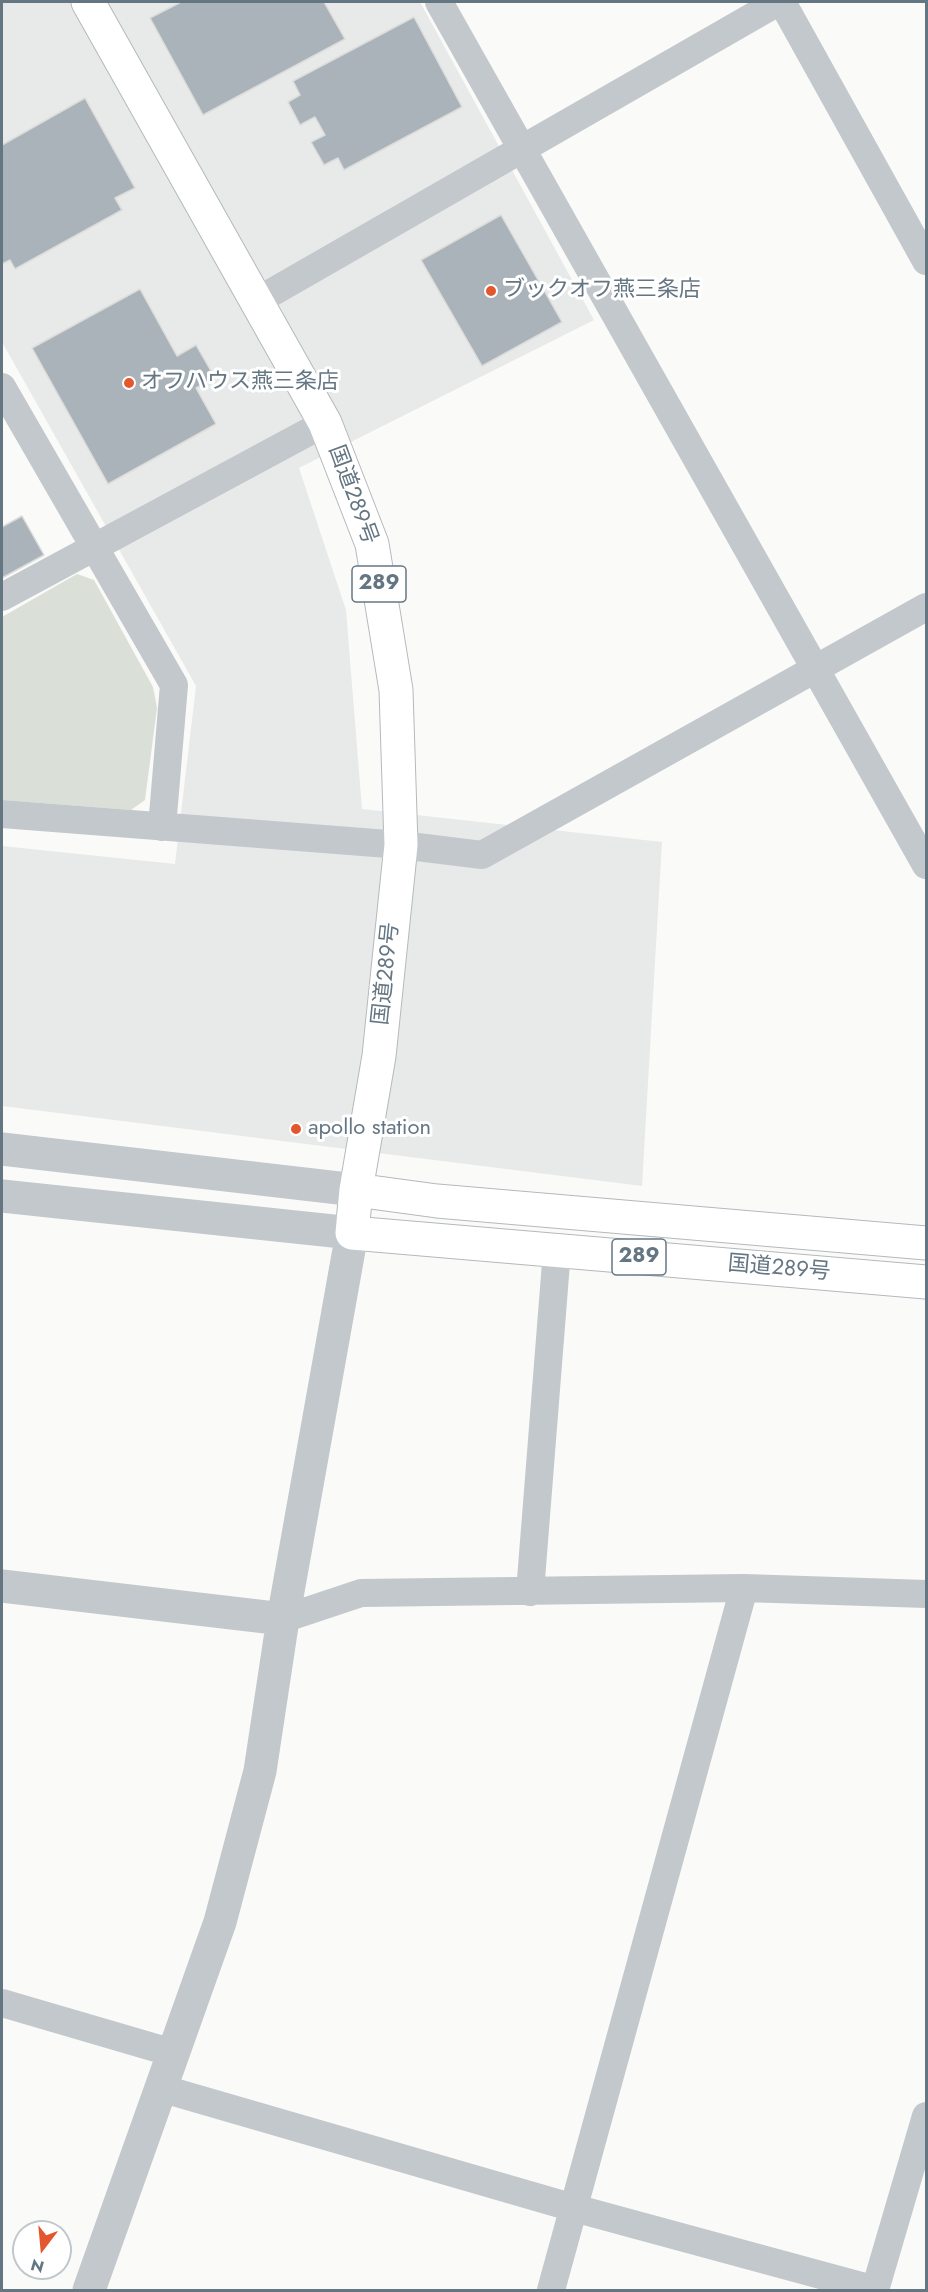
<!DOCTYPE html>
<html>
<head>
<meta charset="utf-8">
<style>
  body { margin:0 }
  #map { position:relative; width:928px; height:2292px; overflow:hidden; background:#fafaf8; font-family:Jost,sans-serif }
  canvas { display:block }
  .frame { position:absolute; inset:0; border:3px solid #657683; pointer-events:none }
  .north { position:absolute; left:12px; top:2220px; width:60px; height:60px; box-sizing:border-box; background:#fff; border:2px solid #c1c8cd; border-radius:50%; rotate:196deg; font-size:16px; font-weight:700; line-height:24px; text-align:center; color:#657683 }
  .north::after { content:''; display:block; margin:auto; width:21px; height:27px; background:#e4572e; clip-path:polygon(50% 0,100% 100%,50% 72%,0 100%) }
</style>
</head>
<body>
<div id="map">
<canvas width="928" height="2292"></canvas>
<div class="frame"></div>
<div class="north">N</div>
</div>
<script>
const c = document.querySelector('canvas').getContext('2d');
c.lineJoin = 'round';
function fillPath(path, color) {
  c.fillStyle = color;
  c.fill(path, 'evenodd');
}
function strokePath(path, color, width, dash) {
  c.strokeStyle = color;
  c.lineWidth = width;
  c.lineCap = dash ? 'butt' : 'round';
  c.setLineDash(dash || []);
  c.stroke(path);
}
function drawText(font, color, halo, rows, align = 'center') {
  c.font = font + ' Jost,"Noto Sans JP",sans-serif';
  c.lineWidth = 6;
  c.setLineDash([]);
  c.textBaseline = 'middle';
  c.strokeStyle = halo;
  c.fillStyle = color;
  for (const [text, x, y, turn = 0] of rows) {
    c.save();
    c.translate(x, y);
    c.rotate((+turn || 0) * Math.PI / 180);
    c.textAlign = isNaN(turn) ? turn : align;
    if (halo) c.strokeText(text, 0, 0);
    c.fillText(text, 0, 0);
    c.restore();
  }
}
const built = new Path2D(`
  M2,2H420L594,320L299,468L346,610L362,809L662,842L642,1186L2,1106V846L175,864L196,686L2,342Z`);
const green = new Path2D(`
  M77,574L94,580L153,687L157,708L145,800L131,810L2,800V617Z`);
const building = new Path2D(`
  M181,2H324L345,39L203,115L150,18Z
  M414,17L462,107L344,170L338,158L324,165L311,142L325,135L315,117L300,125L288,102L300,95L293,81Z
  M85,98L135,188L115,198L122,210L15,269L10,260L2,264V145Z
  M501,215L562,322L482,366L421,260Z
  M140,289L177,356L196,345L215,378L196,388L216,424L108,484L32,348Z
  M22,516L44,555L2,578V527Z`);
const minor = new Path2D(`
  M439,2L926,865
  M782,2L926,261
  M257,301L778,2
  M2,387L174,685L162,827
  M2,597L325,423
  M2,814L401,845L482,855L926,607
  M530,1592L557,1250
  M283,1619L361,1593L744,1588L926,1594
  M2,2003L173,2053
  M160,2088L574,2208L876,2290
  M551,2290L744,1588
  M875,2290L926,2116`);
const tertiary = new Path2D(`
  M2,1149L356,1190
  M2,1196L352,1233L283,1619L260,1771L220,1922L89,2290
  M2,1586L283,1619`);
const trunk = new Path2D(`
  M88,2L325,423L372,544L396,690L401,845L379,1056L356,1190L352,1233L926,1282
  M356,1190L437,1201L926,1243`);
const markers = [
  [491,291,6,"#e4572e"],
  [129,383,6,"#e4572e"],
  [296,1129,6,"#e4572e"]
];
const shields = [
  [379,584,54],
  [639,1257,54]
];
const shieldNames = [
  ["289",379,584],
  ["289",639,1257]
];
const poiNames = [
  ["ブックオフ燕三条店",503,291],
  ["オフハウス燕三条店",141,383],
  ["apollo station",308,1129]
];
const streetNames = [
  ["国道289号",352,495,70],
  ["国道289号",387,974,-84],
  ["国道289号",779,1269,5]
];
fillPath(built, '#e8e9e9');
fillPath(green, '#dadfd7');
fillPath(building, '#aab3b9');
strokePath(building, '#dcdcda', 1.5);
strokePath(trunk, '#b4b9bd', 35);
strokePath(minor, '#c3c8cc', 28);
strokePath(tertiary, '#c3c8cc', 33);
strokePath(trunk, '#fff', 33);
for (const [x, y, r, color] of markers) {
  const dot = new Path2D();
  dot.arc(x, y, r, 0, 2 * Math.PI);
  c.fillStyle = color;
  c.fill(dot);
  strokePath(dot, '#fff', 2);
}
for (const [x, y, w] of shields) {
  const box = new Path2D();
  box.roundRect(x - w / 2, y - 18, w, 36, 4.5);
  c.fillStyle = '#fff';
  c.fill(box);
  strokePath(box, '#657683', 1.5);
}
drawText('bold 21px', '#657683', null, shieldNames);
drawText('22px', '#657683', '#fff', poiNames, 'left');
drawText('22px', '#657683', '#fff', streetNames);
</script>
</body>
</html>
